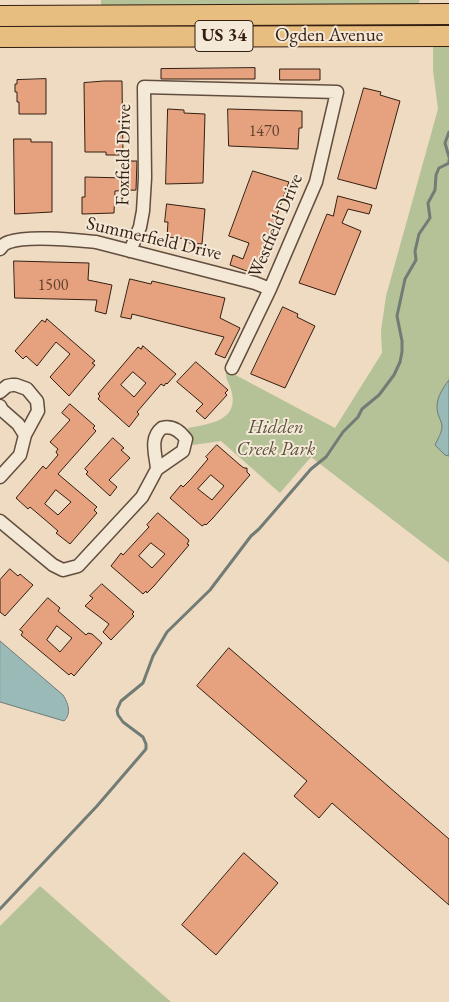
<!DOCTYPE html>
<html>
<head>
<meta charset="utf-8">
<style>
  body { margin:0 }
  canvas { display:block; background:#eedbc1 }
</style>
</head>
<body>
<canvas width="449" height="1002"></canvas>
<script>
const c = document.querySelector('canvas').getContext('2d');
c.lineJoin = 'round';
function fillPath(path, color) {
  c.fillStyle = color;
  c.fill(path, 'evenodd');
}
function strokePath(path, color, width, dash) {
  c.strokeStyle = color;
  c.lineWidth = width;
  c.lineCap = dash ? 'butt' : 'round';
  c.setLineDash(dash || []);
  c.stroke(path);
}
function drawText(font, color, halo, rows, align = 'center') {
  c.font = font + ' "EB Garamond",serif';
  c.lineWidth = 4;
  c.setLineDash([]);
  c.textBaseline = 'middle';
  c.strokeStyle = halo;
  c.fillStyle = color;
  for (const [text, x, y, turn = 0] of rows) {
    c.save();
    c.translate(x, y);
    c.rotate((+turn || 0) * Math.PI / 180);
    c.textAlign = isNaN(turn) ? turn : align;
    if (halo) c.strokeText(text, 0, 0);
    c.fillText(text, 0, 0);
    c.restore();
  }
}
const green = new Path2D(`
  M101,0H420L418,5L101,8Z
  M433,43H449V563L311,457L280,493L221,441L193,445L188,428C209,424 238,421 232,393C230,383 225,381 226,370L335,428L382,353L381,331L386,296L438,109L433,70Z
  M40,886L171,1002H0V926Z`);
const water = new Path2D(`
  M449,380V456L445,455L435,445C438,438 442,433 442,426C442,422 439,418 438,414C434,401 442,389 449,380Z
  M0,641L63,695C68,703 72,713 64,721L0,702Z`);
const stream = new Path2D(`
  M449,132L445,143L449,157
  M0,909L97,806L146,749V744L143,737L123,722L118,715L117,710L121,701L143,683L153,656L167,632L210,590L251,536L259,529L311,469L326,457L343,432L358,417L362,409L379,395L394,375L400,362L402,352V341L397,316L405,279L416,260L415,251L419,234L430,218L428,203L435,190L436,175L439,168L449,163V160`);
const building = new Path2D(`
  M255,68V79H161V69Z
  M280,69H320V80H280Z
  M46,79V114H19V102H17V92H15V84H17V80Z
  M104,81H122L123,155H106V152H85L84,83Z
  M364,88L381,92L380,95L400,101L376,189L338,179Z
  M168,109L184,110V113L205,114L203,183L166,184Z
  M228,109L302,111V128H299L298,149L229,146Z
  M14,139H31V142H52V212L15,214Z
  M125,161H137L136,190L115,191L114,213L82,214V197H85V177L126,178Z
  M253,171L289,182L259,264L261,265L258,275L230,265L233,255L243,259L249,243L229,236Z
  M338,196L372,205L369,214L348,209L342,223L361,231L335,295L299,283L327,214L333,216Z
  M167,204L205,209L202,244L189,243V239L167,237L168,222H165Z
  M14,261L89,263L88,280L112,285L106,314L95,311L97,300L15,298Z
  M130,279L151,284L152,281L225,298L220,318L240,328L225,358L215,354L224,337L132,314L131,319L121,317Z
  M283,307L298,314L297,317L315,326L285,388L251,374Z
  M47,319L95,361L92,363L95,365L69,396L50,377L70,354L56,342L37,366L26,356L23,359L15,351L42,320L45,322Z
  M143,346L176,374L167,384L166,383L164,386L161,384L137,412L139,414L129,427L98,399L100,396L98,394L138,347L141,349ZM133,372L146,383L134,397L121,385Z
  M196,362L228,390L225,393L227,395L205,419L196,411L203,404L177,382Z
  M70,404L95,426L93,428L96,431L58,474L97,507L94,510L97,513L70,544L56,533L58,531L50,524L30,507L28,509L16,498L43,466L46,469L58,455L56,452L58,449L50,442L70,420L62,413ZM56,490L71,502L58,515L45,504Z
  M113,438L124,448L121,450L130,458L109,480L117,487L110,496L86,474L88,472L85,469Z
  M217,445L240,465L244,468H247V472L250,475L213,518L206,525L205,524L202,526L170,498L181,485L183,487L191,479L208,459L206,457ZM211,475L224,486L212,500L198,489Z
  M158,513L188,539L189,541L187,544L189,545L154,586L147,593L146,591L143,594L111,566L121,553L123,555L149,527L147,525ZM151,543L165,554L152,568L139,556Z
  M10,569L18,576L20,574L33,585L5,616L0,612V580Z
  M102,584L134,612L132,614L134,616L111,640L103,632L109,624L85,606L93,598L90,596Z
  M48,598L60,608L58,611L78,628L86,635L88,633L92,634L102,643L74,676L71,673L69,675L21,635L23,632L20,630ZM57,626L72,638L60,652L47,640Z
  M229,648L449,839V905L332,803L319,818L294,796L307,781L197,686Z
  M244,853L278,883L216,955L182,925Z`);
const minor = new Path2D(`
  M0,249C2,246 5,243 9,242C29,235 75,240 96,242L255,283L270,289
  M130,251L140,227L143,211L145,178L144,87L337,92L316,182L270,289L232,368
  M0,392L7,386L12,385H16L27,389L37,401L38,411L25,435L20,455L0,477
  M0,406L2,410L18,424L25,435
  M0,521L53,565L63,570L78,566L142,497L157,469L183,451L186,439C180,431 172,425 162,428C149,438 156,455 157,469`);
const primary = new Path2D(`
  M0,16L449,14
  M0,37L449,36`);
const numberNames = [
  ["1470",264,132],
  ["1500",53,286]
];
const shields = [
  [224,36,58]
];
const shieldNames = [
  ["US 34",224,36]
];
const streetNames = [
  ["Ogden Avenue",329,36],
  ["Foxfield Drive",124,155,-89],
  ["Westfield Drive",276,226,-67],
  ["Summerfield Drive",154,239,13]
];
const parkNames = [
  ["Hidden",276,428],
  ["Creek Park",276,450]
];
fillPath(green, '#b5c196');
fillPath(water, '#9abab8');
strokePath(water, '#717c76', 1);
strokePath(stream, '#717c76', 3);
fillPath(building, '#e6a17f');
strokePath(building, '#341f12', 1);
strokePath(minor, '#624e3e', 15);
strokePath(primary, '#341f12', 22);
strokePath(minor, '#f4e8d7', 12);
strokePath(primary, '#e7be80', 20);
drawText('16px', '#60402d', null, numberNames);
for (const [x, y, w] of shields) {
  const box = new Path2D();
  box.roundRect(x - w / 2, y - 15.5, w, 31, 4);
  c.fillStyle = '#f4e8d7';
  c.fill(box);
  strokePath(box, '#341f12', 1);
}
drawText('bold 18px', '#341f12', null, shieldNames);
drawText('19px', '#341f12', '#f4e8d7', streetNames);
drawText('italic 19px', '#5b503a', '#f4e8d7', parkNames);
</script>
</body>
</html>
